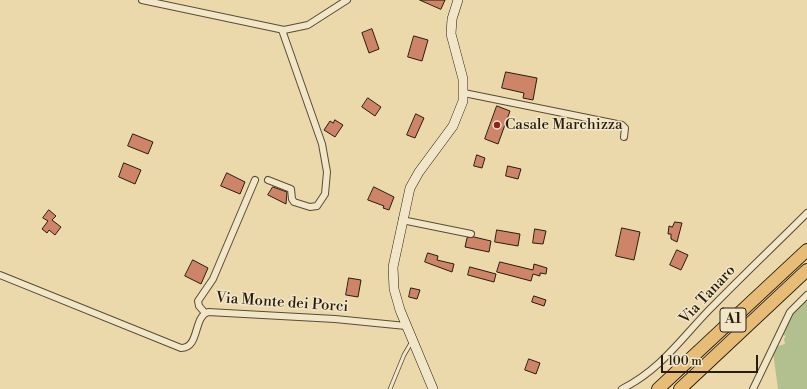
<!DOCTYPE html>
<html>
<head>
<meta charset="utf-8">
<style>
  body { margin:0 }
  #map { position:relative; width:807px; height:389px; overflow:hidden; background:#ebd9ab; font-family:"Libre Bodoni",serif }
  canvas { display:block }
  .scale { position:absolute; left:661px; top:355px; width:97px; height:18px; box-sizing:border-box; border:2px solid #281d0d; border-top:0; padding-left:5px; font-size:12px; line-height:14px; white-space:nowrap; color:#281d0d; -webkit-text-stroke:3px #f2e6c8; paint-order:stroke }
</style>
</head>
<body>
<div id="map">
<canvas width="807" height="389"></canvas>
<div class="scale">100 m</div>
</div>
<script>
const c = document.querySelector('canvas').getContext('2d');
c.lineJoin = 'round';
function fillPath(path, color) {
  c.fillStyle = color;
  c.fill(path, 'evenodd');
}
function strokePath(path, color, width, dash) {
  c.strokeStyle = color;
  c.lineWidth = width;
  c.lineCap = dash ? 'butt' : 'round';
  c.setLineDash(dash || []);
  c.stroke(path);
}
function drawText(font, color, halo, rows, align = 'center') {
  c.font = font + ' "Libre Bodoni",serif';
  c.lineWidth = 3;
  c.setLineDash([]);
  c.textBaseline = 'middle';
  c.strokeStyle = halo;
  c.fillStyle = color;
  for (const [text, x, y, turn = 0] of rows) {
    c.save();
    c.translate(x, y);
    c.rotate((+turn || 0) * Math.PI / 180);
    c.textAlign = isNaN(turn) ? turn : align;
    if (halo) c.strokeText(text, 0, 0);
    c.fillText(text, 0, 0);
    c.restore();
  }
}
const green = new Path2D(`
  M807,299V389H778L773,352L778,346L785,344L784,339L786,336L783,335V331L796,309Z`);
const building = new Path2D(`
  M420,0H445L441,9Z
  M372,29L379,49L369,53L362,33Z
  M414,36L428,40L422,61L408,57Z
  M506,72L537,78L533,100L523,98L524,93L502,88Z
  M368,98L381,107L375,116L362,107Z
  M497,106L510,111L498,144L485,139Z
  M416,114L424,118L415,138L407,135Z
  M335,120L343,125L335,137L324,130L330,121L333,123Z
  M133,134L153,142L148,154L128,146Z
  M477,155L485,158L482,168L474,166Z
  M124,163L141,170L135,184L119,177Z
  M508,166L521,169L518,179L506,176Z
  M227,173L245,182L240,194L221,186Z
  M273,187L287,192L286,204L268,195Z
  M374,187L394,197L389,210L383,208L384,206L368,200Z
  M49,210L56,216L52,220L61,227L55,235L49,230L47,233L42,229L48,221L43,218Z
  M675,222L682,223L677,242L671,239V234H668L669,226L672,227Z
  M622,228L640,232L634,260L616,256Z
  M535,229L546,231L543,244L533,243Z
  M497,230L520,234L518,246L495,242Z
  M474,237L491,241L489,252L465,247L467,238Z
  M677,250L688,255L681,270L670,265Z
  M428,253L438,256L437,260L454,264L452,272L425,262Z
  M193,260L208,268L201,284L185,276Z
  M500,262L533,270L534,264L547,268L546,274L540,273V276L533,274L531,281L497,272Z
  M470,267L496,274L494,282L468,275Z
  M349,278L361,280L358,297L346,295Z
  M411,288L420,290L417,299L409,297Z
  M534,296L546,300L544,306L532,302Z
  M529,359L540,363L536,374L525,370Z`);
const lane = new Path2D(`
  M390,389L404,355L411,343`);
const street = new Path2D(`
  M142,0L284,30L308,25L347,0
  M464,93L622,125L625,128L624,137
  M268,180L291,189L292,199L294,202L310,207L317,206L325,194L327,172L322,144L282,30
  M402,220L471,234
  M0,275L181,348C200,348 193,317 208,312L335,319L406,326
  M205,313L199,306L198,301L213,279L255,180
  M622,389C661,369 680,340 709,310C741,277 775,245 807,213
  M753,389L790,312L807,295`);
const secondary = new Path2D(`
  M433,389L400,310L394,289L393,267L410,188L419,172L453,126L463,101V79L451,34L452,19L458,0`);
const highway = new Path2D(`
  M658,389L807,250
  M680,389L807,270`);
const markers = [
  [497,125,4,"#8f2418"]
];
const shields = [
  [733,320,26]
];
const shieldNames = [
  ["A1",733,320]
];
const poiNames = [
  ["Casale Marchizza",505,125]
];
const streetNames = [
  ["Via Tanaro",708,295,-47],
  ["Via Monte dei Porci",282,303,4]
];
fillPath(green, '#b1c08e');
fillPath(building, '#cd8469');
strokePath(building, '#281d0d', 1);
strokePath(lane, '#594c34', 4.5);
strokePath(street, '#594c34', 8);
strokePath(secondary, '#281d0d', 10);
strokePath(highway, '#281d0d', 14);
strokePath(lane, '#f2e6c8', 3);
strokePath(street, '#f2e6c8', 6);
strokePath(secondary, '#f2e6c8', 9);
strokePath(highway, '#e6bc76', 12);
for (const [x, y, r, color] of markers) {
  const dot = new Path2D();
  dot.arc(x, y, r, 0, 2 * Math.PI);
  c.fillStyle = color;
  c.fill(dot);
  strokePath(dot, '#f2e6c8', 1.5);
}
for (const [x, y, w] of shields) {
  const box = new Path2D();
  box.roundRect(x - w / 2, y - 12, w, 24, 3);
  c.fillStyle = '#f2e6c8';
  c.fill(box);
  strokePath(box, '#281d0d', 1);
}
drawText('bold 14px', '#281d0d', null, shieldNames);
drawText('15px', '#281d0d', '#f2e6c8', poiNames, 'left');
drawText('15px', '#281d0d', '#f2e6c8', streetNames);
</script>
</body>
</html>
